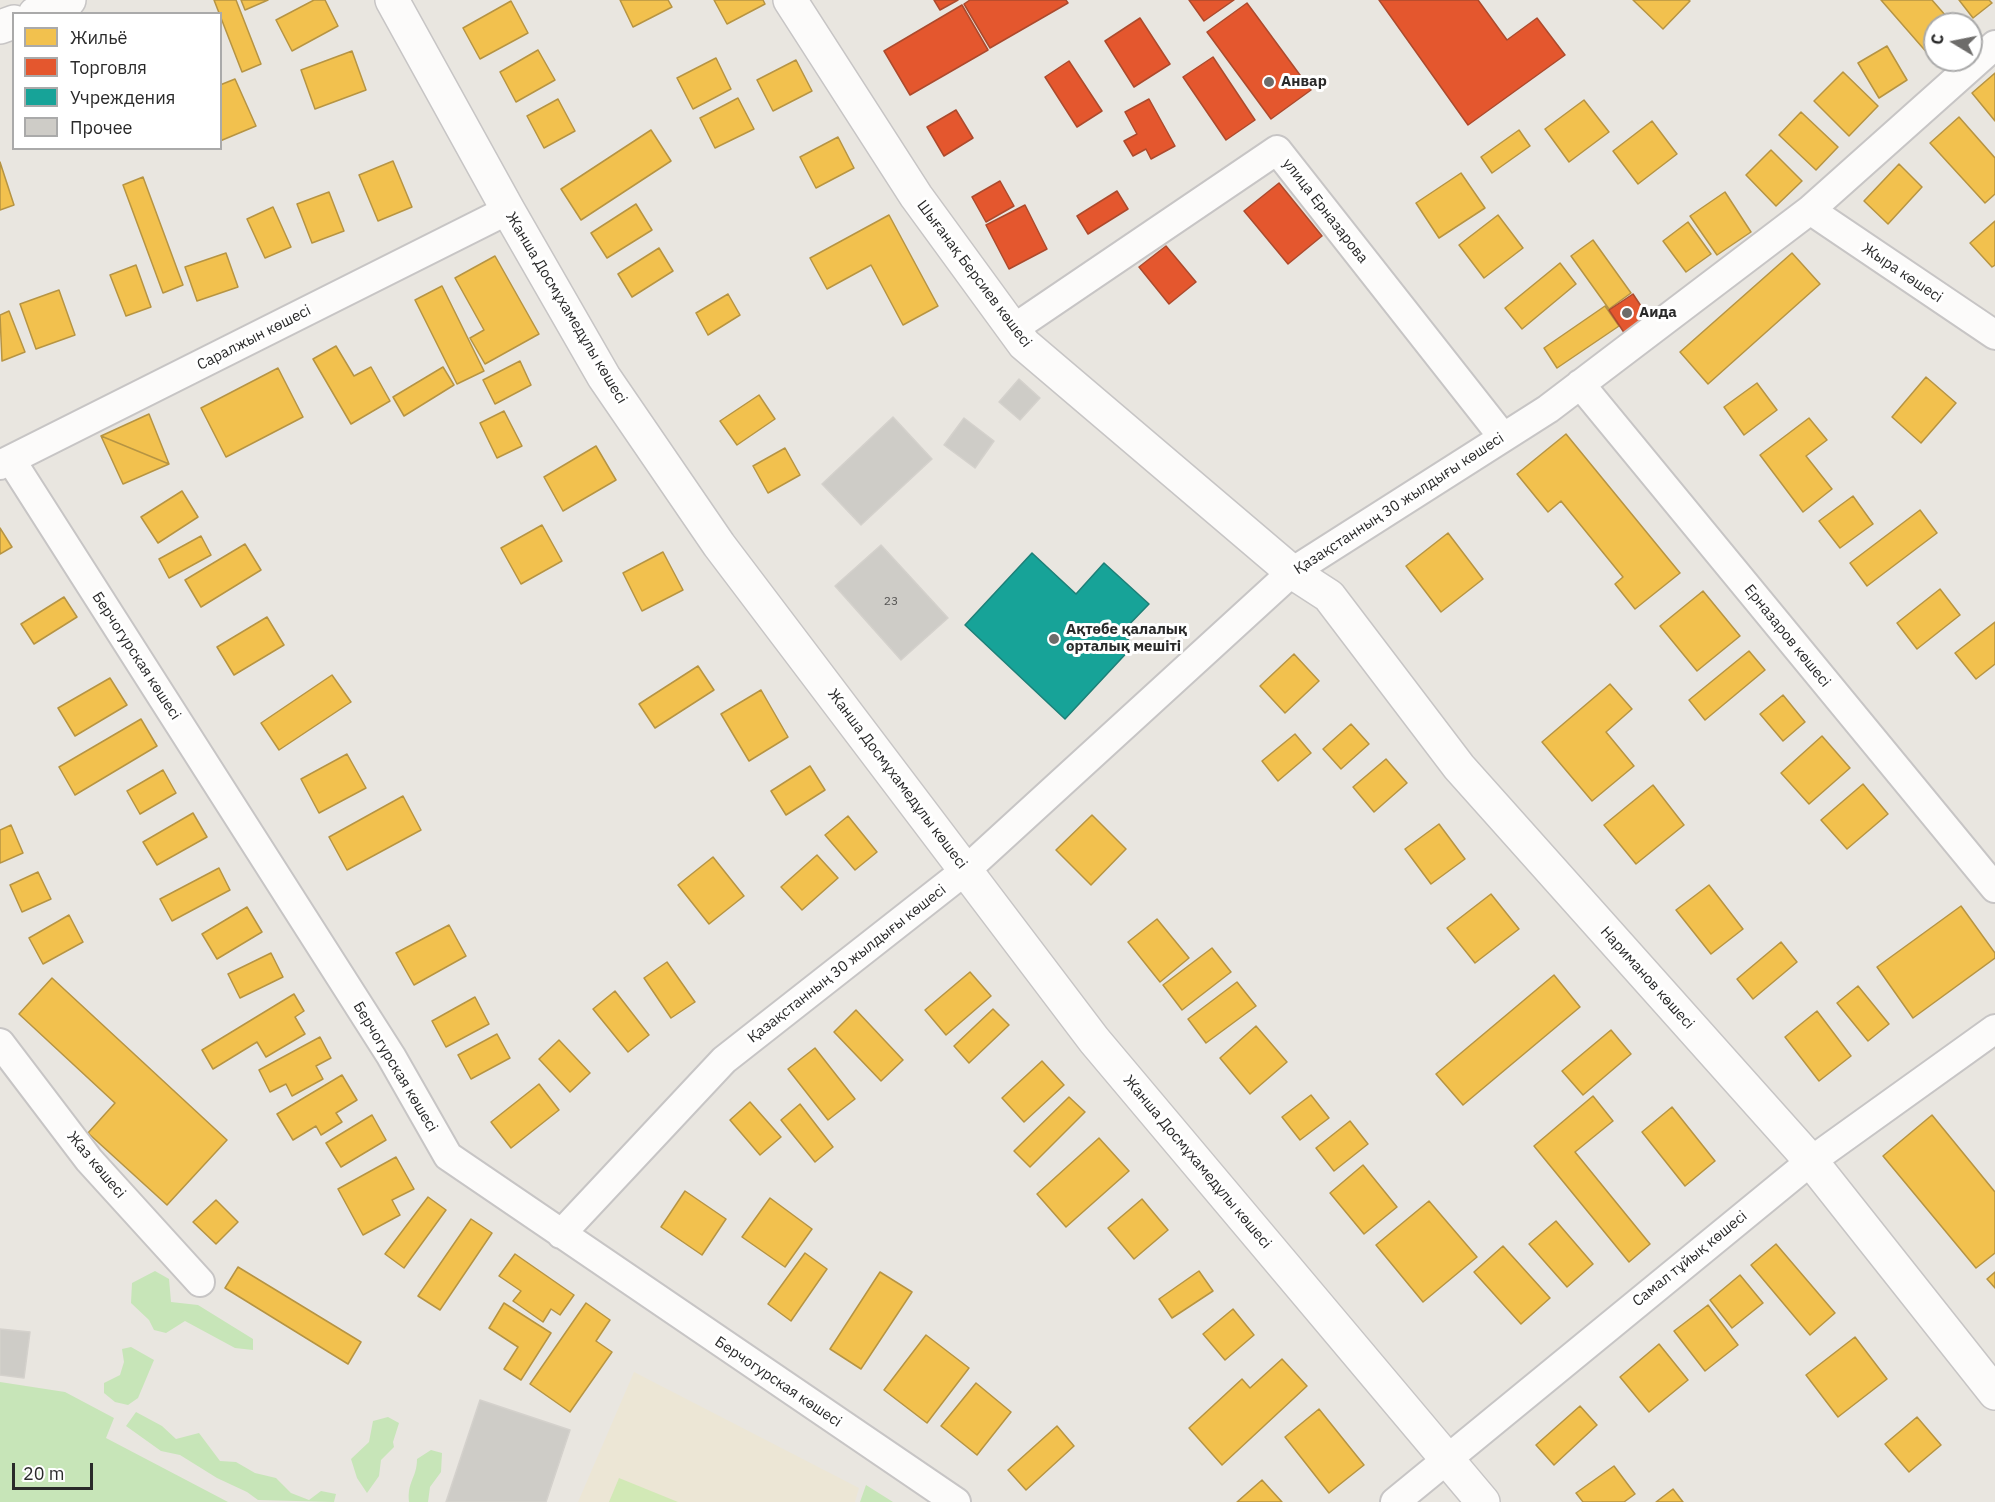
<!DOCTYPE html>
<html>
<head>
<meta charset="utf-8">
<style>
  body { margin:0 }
  #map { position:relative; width:1995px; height:1502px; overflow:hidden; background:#e9e6e0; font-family:"IBM Plex Sans",sans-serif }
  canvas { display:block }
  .legend { position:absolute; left:12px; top:12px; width:210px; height:138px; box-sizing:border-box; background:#fff; border:2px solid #aaa; margin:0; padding:8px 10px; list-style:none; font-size:18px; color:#2a2a2a }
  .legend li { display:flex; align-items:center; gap:12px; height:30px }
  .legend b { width:30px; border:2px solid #aaa }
  .north { position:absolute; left:1923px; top:12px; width:60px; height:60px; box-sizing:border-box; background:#fff; border:2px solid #aaa; border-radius:50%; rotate:280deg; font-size:16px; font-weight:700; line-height:24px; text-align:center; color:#2a2a2a }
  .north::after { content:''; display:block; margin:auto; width:21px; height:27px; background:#6d6c6a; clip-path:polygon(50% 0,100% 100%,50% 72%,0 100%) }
  .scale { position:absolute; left:12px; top:1463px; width:81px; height:27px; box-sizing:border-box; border:3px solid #2a2a2a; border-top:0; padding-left:8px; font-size:18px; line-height:21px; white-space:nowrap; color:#2a2a2a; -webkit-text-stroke:4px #fff; paint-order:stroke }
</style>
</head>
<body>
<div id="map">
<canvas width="1995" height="1502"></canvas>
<ul class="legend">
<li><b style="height:16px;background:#f2c14e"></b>Жильё</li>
<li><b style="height:16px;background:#e4572e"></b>Торговля</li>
<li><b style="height:16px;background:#17a398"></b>Учреждения</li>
<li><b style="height:16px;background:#ceccc7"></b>Прочее</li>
</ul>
<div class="north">С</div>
<div class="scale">20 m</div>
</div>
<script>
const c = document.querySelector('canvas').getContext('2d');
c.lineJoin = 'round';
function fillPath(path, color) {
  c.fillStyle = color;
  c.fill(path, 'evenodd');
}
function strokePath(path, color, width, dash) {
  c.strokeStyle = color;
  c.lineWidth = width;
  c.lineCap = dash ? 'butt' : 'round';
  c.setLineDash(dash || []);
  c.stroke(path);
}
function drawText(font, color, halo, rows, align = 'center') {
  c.font = font + ' "IBM Plex Sans",sans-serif';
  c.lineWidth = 6;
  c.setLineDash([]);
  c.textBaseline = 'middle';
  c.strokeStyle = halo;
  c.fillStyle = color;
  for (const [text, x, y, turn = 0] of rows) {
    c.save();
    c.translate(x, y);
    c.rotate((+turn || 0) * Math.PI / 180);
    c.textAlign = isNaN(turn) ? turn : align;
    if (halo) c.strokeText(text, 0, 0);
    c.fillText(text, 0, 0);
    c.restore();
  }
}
const education = new Path2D(`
  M634,1372L859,1488L855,1502H578Z`);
const green = new Path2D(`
  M155,1271L169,1279L171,1302L198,1305L253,1339V1350L235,1348L185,1321L166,1333L154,1330L149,1320L131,1303L132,1283Z
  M131,1347L154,1360L138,1398L128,1405L115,1402L104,1393V1383L120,1375L124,1362L122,1349Z
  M0,1382L65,1392L114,1418L106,1438L228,1502H0Z
  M136,1412L162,1426L176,1439L199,1433L220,1461L236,1462L255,1473L276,1478L291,1493L309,1500L321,1491L336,1494L334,1502L258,1500L247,1492L217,1478L180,1455L161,1451L126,1426Z
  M388,1417L399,1423L393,1442L394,1447L381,1460L379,1476L367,1493L357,1478L351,1459L369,1442L373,1421Z
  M431,1450L442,1453L441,1472L430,1487L428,1502H409C407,1481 417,1478 417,1459Z
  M866,1485L893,1502H860Z`);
const pitch = new Path2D(`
  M619,1478L678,1502H609Z`);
const homes = new Path2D(`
  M214,0H236L261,64L242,72Z
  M241,0H268L245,10Z
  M314,0H325L338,26L292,51L276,20Z
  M620,0H668L672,7L633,27Z
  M714,0H763L765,4L727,24Z
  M1633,0H1688L1690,1L1663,29Z
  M1881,0H1932L1953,24H1935V50L1929,55Z
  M1959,0H1989L1992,3L1973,18Z
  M511,1L528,33L480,59L463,28Z
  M1887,46L1907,80L1879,98L1858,63Z
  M538,50L555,80L516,102L500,72Z
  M352,51L366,90L315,109L301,70Z
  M716,58L731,89L693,109L677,78Z
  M796,60L812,91L773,111L757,80Z
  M1843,72L1878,106L1849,136L1814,101Z
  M1995,73V121L1972,93Z
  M235,79L256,126L220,141V85Z
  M738,98L754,129L715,148L700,118Z
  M558,99L575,131L544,148L527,116Z
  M1584,100L1609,132L1569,162L1545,129Z
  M1801,112L1838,147L1816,170L1779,135Z
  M1959,117L1995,158V194L1985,203L1930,143Z
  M1652,121L1677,154L1638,184L1613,151Z
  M651,130L671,161L581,220L561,189Z
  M1519,130L1530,146L1492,173L1481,157Z
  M838,137L854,168L816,188L800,157Z
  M1771,150L1802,181L1776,206L1746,175Z
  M393,161L412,207L378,221L359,175Z
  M0,162L14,205L0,210Z
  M1899,164L1922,187L1888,224L1864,201Z
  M1461,173L1485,208L1439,238L1416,203Z
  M143,177L183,285L163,293L123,185Z
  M329,192L344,231L312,243L297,204Z
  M1725,192L1751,232L1717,255L1690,216Z
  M636,204L652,230L607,258L591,233Z
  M273,207L291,247L265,258L247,219Z
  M889,215L938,306L903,325L871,265L827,289L810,258Z
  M1498,215L1523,248L1484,278L1459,245Z
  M1995,221V265L1992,267L1970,243Z
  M1688,222L1711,254L1686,272L1663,241Z
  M1593,240L1631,293L1609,309L1571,256Z
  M659,248L673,271L632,297L618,274Z
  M226,253L238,287L197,301L185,267Z
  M1792,253L1820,284L1708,384L1680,352Z
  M495,256L539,334L485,364L470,338L484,330L455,278Z
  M1560,263L1576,284L1522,329L1505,308Z
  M136,265L151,307L126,316L110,275Z
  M442,286L484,371L457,384L415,300Z
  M59,290L75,335L36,349L20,304Z
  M728,294L740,315L708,335L696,313Z
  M1605,306L1619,326L1557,368L1544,348Z
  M9,311L25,352L2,361L0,315Z
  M336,346L354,376L371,367L390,401L351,424L313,359Z
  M520,361L531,385L495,404L483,380Z
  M443,367L454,385L404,416L393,397Z
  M278,368L303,417L226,457L201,408Z
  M1926,377L1956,403L1921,443L1892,417Z
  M1757,383L1777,410L1744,435L1724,407Z
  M759,395L775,419L737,445L720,421Z
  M504,411L522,446L497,458L480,423Z
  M149,414L169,464L101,436Z
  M1809,418L1827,440L1806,456L1832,489L1803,512L1760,455Z
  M1566,434L1680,573L1635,609L1615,584L1623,577L1561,501L1548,512L1517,474Z
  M101,436L169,464L123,484Z
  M596,446L616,480L563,511L544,477Z
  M785,448L800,475L768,493L753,466Z
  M182,491L198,517L158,543L141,517Z
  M1853,496L1873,524L1840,548L1819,521Z
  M1920,510L1937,533L1867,586L1850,563Z
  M542,525L562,561L521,584L501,548Z
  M0,528L12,547L0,554Z
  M1448,533L1483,579L1441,612L1406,566Z
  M201,536L211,555L169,578L159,559Z
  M245,544L261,570L201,607L185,580Z
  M663,552L683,590L642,611L623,573Z
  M1940,589L1960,615L1917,649L1897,623Z
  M1703,591L1740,636L1697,671L1660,626Z
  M64,597L77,617L34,644L21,624Z
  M267,617L284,645L234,675L217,647Z
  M1995,622V664L1976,679L1955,653Z
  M1749,651L1765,670L1705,720L1689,700Z
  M1294,654L1319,681L1285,713L1260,686Z
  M698,666L714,690L655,728L639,704Z
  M332,675L351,702L279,750L261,723Z
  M110,678L127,705L75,736L58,708Z
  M1610,684L1632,709L1606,732L1634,766L1592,801L1542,742Z
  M761,690L788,737L749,761L721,714Z
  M1783,695L1805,722L1783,741L1760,714Z
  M141,719L157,746L75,795L59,767Z
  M1351,724L1369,744L1341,769L1323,749Z
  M1295,734L1311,753L1278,781L1262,761Z
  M1822,736L1850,768L1809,804L1781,773Z
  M347,754L366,788L319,813L301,779Z
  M1386,759L1407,783L1374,812L1353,787Z
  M810,766L825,790L786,815L771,791Z
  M163,770L176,793L140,814L127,791Z
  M1863,784L1888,814L1847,849L1821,820Z
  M1653,785L1684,825L1636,864L1604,825Z
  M403,796L421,830L347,870L329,837Z
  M193,813L207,837L157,865L143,842Z
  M1092,815L1126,849L1091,885L1056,850Z
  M848,816L877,852L855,870L825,835Z
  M1439,824L1465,859L1431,884L1405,849Z
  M11,825L23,853L0,863V830Z
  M817,855L838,878L802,910L781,887Z
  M713,857L744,896L709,924L678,885Z
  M219,868L230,890L172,921L160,899Z
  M38,872L51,899L22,912L10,885Z
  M1709,885L1743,929L1711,954L1676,910Z
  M1491,894L1519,929L1475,963L1447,928Z
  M1961,906L1995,953V958L1913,1018L1877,967Z
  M247,907L262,932L217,959L202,934Z
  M69,915L83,942L43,964L29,938Z
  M1157,919L1189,958L1160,982L1128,942Z
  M449,925L466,956L414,985L396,953Z
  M1781,942L1797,962L1753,999L1737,979Z
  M1212,948L1231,972L1182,1010L1163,985Z
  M271,953L283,977L240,998L228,974Z
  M667,962L695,1002L671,1018L644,978Z
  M970,972L991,996L946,1035L925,1010Z
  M1554,975L1580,1007L1463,1105L1436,1074Z
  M52,978L227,1140L167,1205L88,1133L115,1103L19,1014Z
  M1237,982L1256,1006L1206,1043L1188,1019Z
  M1858,986L1889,1024L1868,1041L1837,1003Z
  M615,991L649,1035L628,1052L593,1009Z
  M294,994L304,1011L295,1017L305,1034L266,1057L257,1042L213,1069L202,1050Z
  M475,997L489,1024L446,1047L432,1021Z
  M993,1009L1009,1025L969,1063L954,1046Z
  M856,1010L903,1060L881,1081L834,1032Z
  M1817,1011L1851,1056L1819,1081L1785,1037Z
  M1256,1026L1287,1062L1250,1094L1220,1058Z
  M1611,1030L1631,1054L1583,1095L1562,1071Z
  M497,1034L510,1058L471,1079L458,1055Z
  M320,1037L331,1058L316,1066L323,1079L292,1096L286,1084L270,1092L259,1070Z
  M559,1040L590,1073L570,1092L539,1059Z
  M815,1048L855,1099L828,1120L788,1069Z
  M1042,1061L1064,1085L1024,1122L1002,1098Z
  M342,1075L357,1100L336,1113L342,1122L321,1135L316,1126L293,1140L277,1114Z
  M539,1084L559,1110L511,1148L491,1122Z
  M1311,1095L1329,1118L1300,1140L1282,1117Z
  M1593,1096L1613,1121L1575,1152L1650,1244L1629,1262L1534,1146Z
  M1069,1097L1085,1112L1030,1167L1014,1151Z
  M750,1102L781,1137L760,1155L730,1120Z
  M800,1104L833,1147L815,1162L781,1120Z
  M1672,1107L1715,1161L1685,1186L1642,1132Z
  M372,1115L386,1140L341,1167L326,1143Z
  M1932,1115L1995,1192V1253L1976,1268L1883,1156Z
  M1350,1121L1368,1144L1334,1171L1316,1148Z
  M1099,1138L1129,1171L1066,1227L1037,1194Z
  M396,1157L414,1189L392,1200L400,1215L363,1235L338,1189Z
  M1363,1165L1397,1207L1364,1234L1330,1193Z
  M685,1191L726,1219L702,1255L661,1227Z
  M428,1197L446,1210L404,1268L385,1254Z
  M770,1198L812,1229L785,1267L742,1237Z
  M1142,1199L1168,1230L1134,1259L1108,1228Z
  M216,1200L238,1222L216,1244L193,1222Z
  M1429,1201L1477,1257L1423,1302L1376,1245Z
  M471,1219L492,1233L440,1310L418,1296Z
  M1556,1221L1593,1264L1567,1287L1529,1244Z
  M1776,1244L1835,1313L1810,1335L1751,1265Z
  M1503,1246L1550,1298L1521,1324L1474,1272Z
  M805,1253L827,1269L791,1321L768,1304Z
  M515,1254L574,1295L560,1315L551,1309L543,1322L513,1301L521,1291L499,1276Z
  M238,1267L361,1342L348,1364L225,1288Z
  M1199,1271L1213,1291L1172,1318L1159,1299Z
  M880,1272L912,1292L861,1369L830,1349Z
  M1995,1272V1288L1987,1279Z
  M1740,1275L1763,1303L1732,1328L1710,1300Z
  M504,1303L551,1333L521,1380L504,1369L518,1347L489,1328Z
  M586,1303L610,1320L596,1341L612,1352L570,1412L530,1384Z
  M1708,1305L1738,1345L1705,1371L1674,1331Z
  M1233,1309L1254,1335L1225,1360L1203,1334Z
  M926,1335L969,1368L927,1423L884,1390Z
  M1855,1337L1887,1379L1838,1417L1806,1375Z
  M1659,1344L1688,1380L1649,1412L1620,1377Z
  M1282,1359L1307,1386L1222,1465L1189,1428L1242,1379L1250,1388Z
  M976,1383L1011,1412L977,1455L941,1426Z
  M1580,1406L1597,1425L1554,1465L1536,1445Z
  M1319,1409L1364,1465L1329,1493L1285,1437Z
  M1917,1417L1941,1445L1909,1472L1885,1444Z
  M1057,1426L1074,1446L1026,1490L1008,1470Z
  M1614,1466L1635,1494L1624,1502H1583L1576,1493Z
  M1262,1480L1282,1502H1237Z
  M1673,1489L1683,1502H1656Z`);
const shops = new Path2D(`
  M934,0H958L940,10Z
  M970,0H1066L1068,3L990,48L964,4Z
  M1189,0H1234L1204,21Z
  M1379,0H1478L1507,40L1537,18L1565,55L1468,125Z
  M1247,3L1311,90L1271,119L1207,32Z
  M962,5L988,50L910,95L884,51Z
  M1140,18L1170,64L1134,87L1105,41Z
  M1213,57L1255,120L1226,140L1183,77Z
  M1069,61L1102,111L1077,127L1045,77Z
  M1149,99L1175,146L1151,159L1146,149L1133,156L1124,141L1137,134L1125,112Z
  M956,110L973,138L944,156L927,127Z
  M1000,181L1014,206L986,222L972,197Z
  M1279,183L1322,236L1288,264L1244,211Z
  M1117,191L1128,209L1088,234L1077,216Z
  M1025,205L1047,249L1009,269L986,225Z
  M1166,246L1196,282L1169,304L1139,267Z
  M1633,294L1649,318L1625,334L1609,310Z`);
const public = new Path2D(`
  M1032,553L1076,594L1104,563L1149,604L1121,633L1134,645L1065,719L965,625Z`);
const building = new Path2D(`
  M1019,379L1040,398L1020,420L999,402Z
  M893,417L932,459L861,525L822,484Z
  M964,418L994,441L975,468L944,445Z
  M881,545L948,618L901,660L835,586Z
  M0,1329L30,1332L24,1378L0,1375Z
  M480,1400L570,1430L546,1502H446Z`);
const minor = new Path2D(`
  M1810,210L1995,335
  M1013,329L1277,150L1503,437
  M1580,384L1995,888
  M11,460L391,1056L448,1156L956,1502
  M0,465L508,210
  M0,1043L89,1160L200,1282
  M561,1234L724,1060L966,870L1292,572L1548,409L1810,210L1995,45
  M1395,1502L1811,1161L1995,1029`);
const tertiary = new Path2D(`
  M392,0L508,210L604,377L719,545L1094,1040L1483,1502
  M790,0L916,196L1024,344L1292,572L1329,596L1459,767L1811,1161L1995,1393`);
const secondary = new Path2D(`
  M35,14L69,0
  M0,27L14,22`);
const markers = [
  [1269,82,6,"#6d6c6a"],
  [1627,313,6,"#6d6c6a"],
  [1054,639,6,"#6d6c6a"]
];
const numberNames = [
  ["23",891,602]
];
const poiNames = [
  ["Анвар",1281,82],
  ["Аида",1639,313],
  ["Ақтөбе қалалық",1066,630],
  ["орталық мешіті",1066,647]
];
const streetNames = [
  ["улица Ерназарова",1325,211,52],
  ["Жыра көшесі",1902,273,34],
  ["Шығанақ Берсиев көшесі",974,274,53],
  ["Жанша Досмұхамедұлы көшесі",566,308,59],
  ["Саралжын көшесі",254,338,-27],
  ["Қазақстанның 30 жылдығы көшесі",1399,504,-33],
  ["Ерназаров көшесі",1787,636,51],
  ["Берчогурская көшесі",136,656,57],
  ["Жанша Досмұхамедұлы көшесі",897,779,53],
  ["Қазақстанның 30 жылдығы көшесі",847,964,-38],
  ["Нариманов көшесі",1647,978,48],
  ["Берчогурская көшесі",395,1067,59],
  ["Жанша Досмұхамедұлы көшесі",1197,1162,50],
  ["Жаз көшесі",96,1165,50],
  ["Самал тұйық көшесі",1690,1259,-39],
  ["Берчогурская көшесі",778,1382,34]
];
fillPath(education, '#ece6d5');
fillPath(green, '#c7e5b8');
fillPath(pitch, '#d2e9b6');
fillPath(homes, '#f2c14e');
strokePath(homes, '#b69443', 1.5);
fillPath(shops, '#e4572e');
strokePath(shops, '#ac4a2d', 1.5);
fillPath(public, '#17a398');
strokePath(public, '#1d7f77', 1.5);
fillPath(building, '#ceccc7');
strokePath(building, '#d4d1cc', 1.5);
strokePath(minor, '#c7c5c5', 32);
strokePath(tertiary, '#c7c5c5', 36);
strokePath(secondary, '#c7c5c5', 36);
strokePath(minor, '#fcfbfa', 28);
strokePath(tertiary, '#fcfbfa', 33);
strokePath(secondary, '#fcfbfa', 33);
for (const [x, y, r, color] of markers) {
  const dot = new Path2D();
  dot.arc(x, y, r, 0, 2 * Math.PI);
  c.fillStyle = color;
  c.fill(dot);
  strokePath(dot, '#fff', 2);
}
drawText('12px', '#555453', null, numberNames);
drawText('bold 15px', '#2a2a2a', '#fff', poiNames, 'left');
drawText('15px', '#2a2a2a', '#fff', streetNames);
</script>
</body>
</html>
